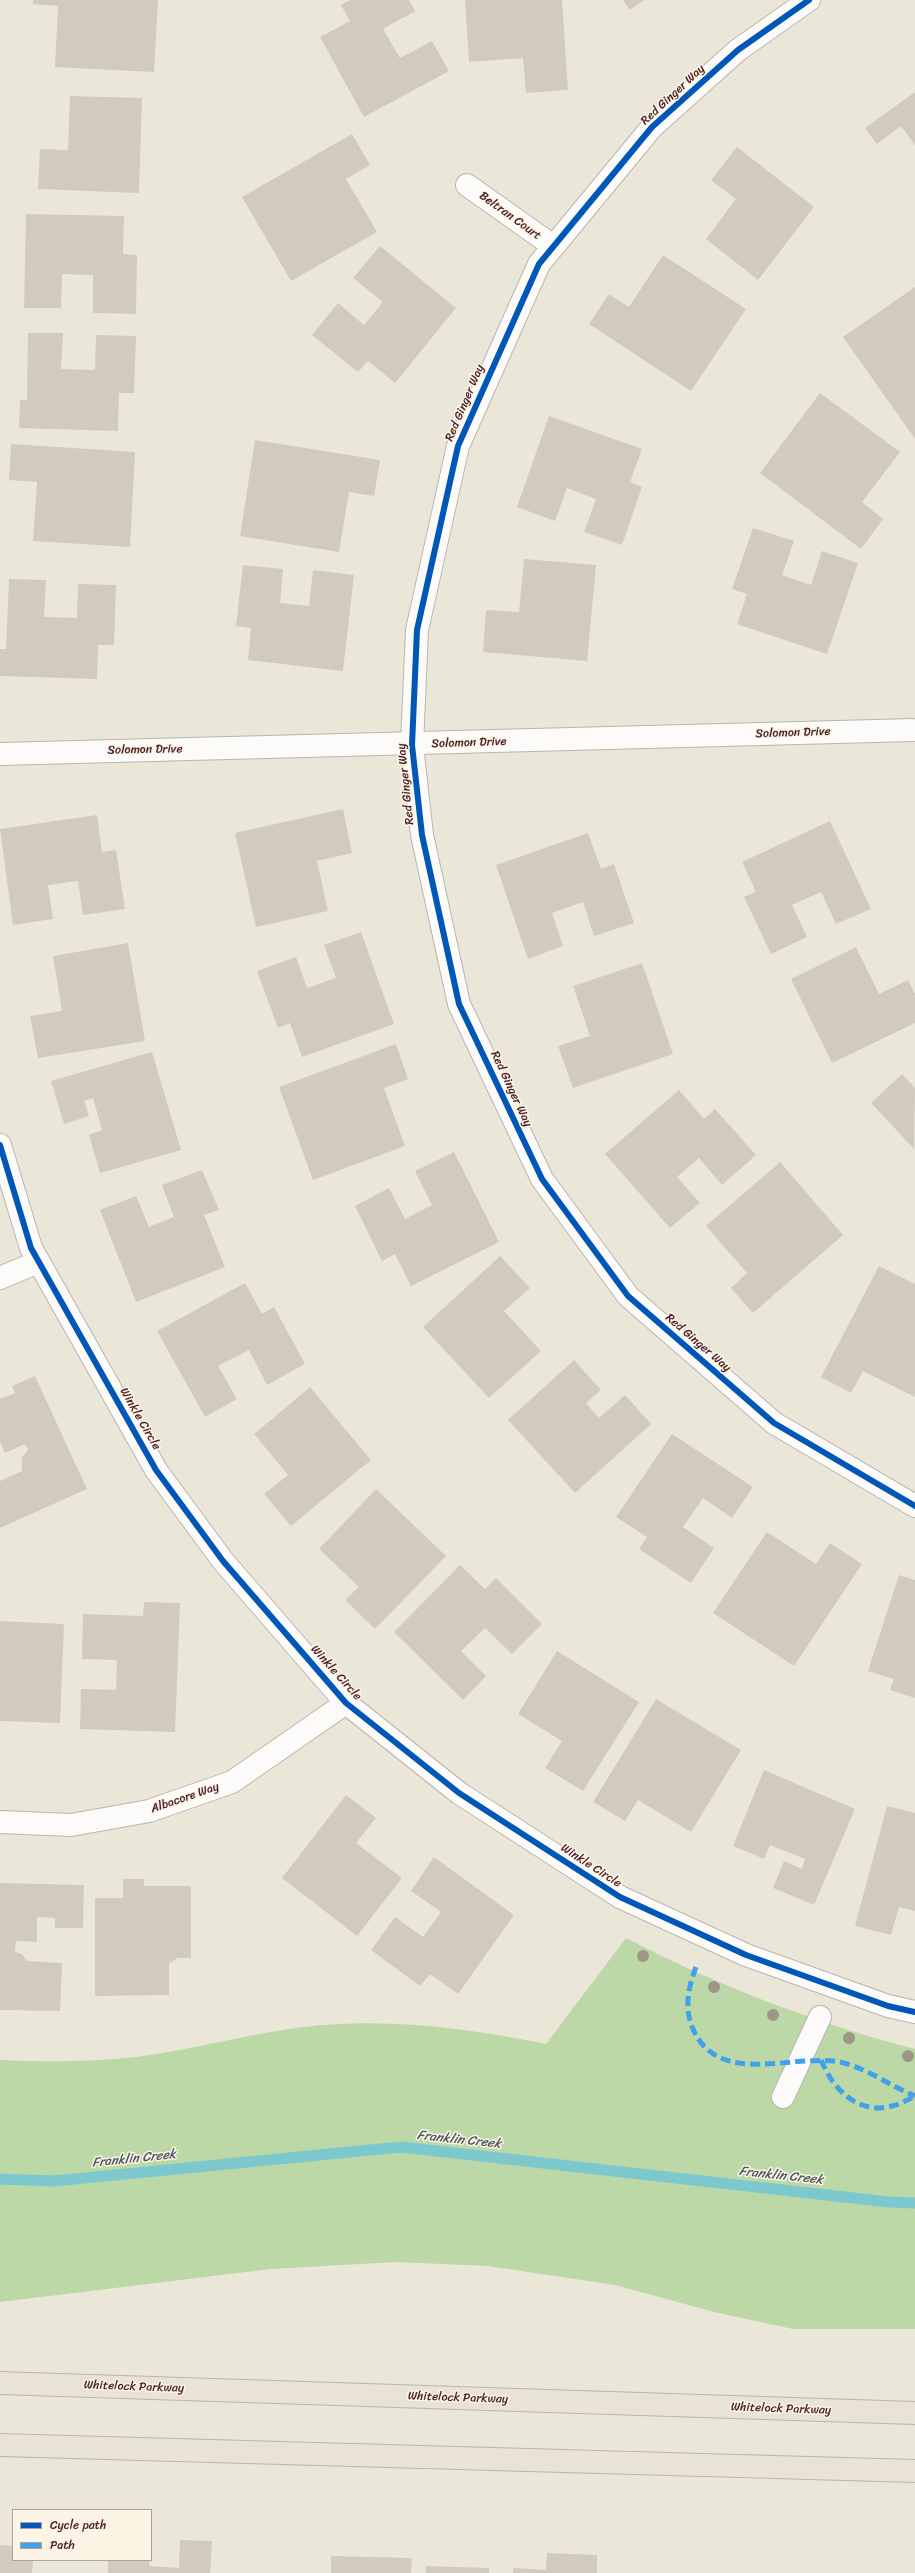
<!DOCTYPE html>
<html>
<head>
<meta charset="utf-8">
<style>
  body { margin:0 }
  #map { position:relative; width:915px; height:2573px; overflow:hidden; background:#eae7d9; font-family:Sriracha,sans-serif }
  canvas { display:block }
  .legend { position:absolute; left:12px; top:2509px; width:140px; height:52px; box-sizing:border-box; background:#fcf5e5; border:1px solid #b59f9b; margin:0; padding:5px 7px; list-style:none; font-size:12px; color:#4a1f2b }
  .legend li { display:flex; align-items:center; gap:8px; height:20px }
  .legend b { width:20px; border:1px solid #b59f9b }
</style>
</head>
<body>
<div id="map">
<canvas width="915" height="2573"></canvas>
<ul class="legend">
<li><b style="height:5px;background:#0057b8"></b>Cycle path</li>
<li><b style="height:5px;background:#40a2eb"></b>Path</li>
</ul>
</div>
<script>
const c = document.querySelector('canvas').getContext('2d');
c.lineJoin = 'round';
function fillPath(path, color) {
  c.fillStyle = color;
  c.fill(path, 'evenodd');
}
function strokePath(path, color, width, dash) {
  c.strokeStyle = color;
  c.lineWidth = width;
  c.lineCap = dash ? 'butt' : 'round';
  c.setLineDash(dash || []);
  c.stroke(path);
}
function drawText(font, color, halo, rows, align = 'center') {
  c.font = font + ' Sriracha,sans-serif';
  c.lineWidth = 3;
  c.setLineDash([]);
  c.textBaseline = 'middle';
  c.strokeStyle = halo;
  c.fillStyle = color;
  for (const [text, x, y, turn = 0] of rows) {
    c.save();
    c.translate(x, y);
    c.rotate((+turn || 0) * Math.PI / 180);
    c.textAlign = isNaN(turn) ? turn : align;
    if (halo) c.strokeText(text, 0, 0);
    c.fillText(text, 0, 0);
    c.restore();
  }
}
const green = new Path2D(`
  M626,1938C718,1986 815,2023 915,2049V2329H793L714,2312L615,2285L488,2266L396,2262L271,2269L0,2302V2060C45,2062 91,2062 136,2057C192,2050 247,2034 303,2027C384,2017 467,2028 546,2044Z`);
const stream = new Path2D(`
  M0,2179L54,2181L401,2147L889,2202L915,2203`);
const building = new Path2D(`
  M33,0H158L154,72L55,67L58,6L33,4Z
  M350,0H409L415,11L383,29L400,58L432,41L449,71L364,117L320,37L350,21L341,5Z
  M465,0H562L568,90L526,93L523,58L469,62Z
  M623,0H644L630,10Z
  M915,92V145L901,126L877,144L865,128Z
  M70,96L142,98L139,193L38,189L40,149L68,150Z
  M352,134L370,165L346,179L377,232L291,281L242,197Z
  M737,147L814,207L758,280L706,239L736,199L711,180Z
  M26,214L124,216L123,254L137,255L136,314L93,313V275L62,274L61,308H24Z
  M380,246L456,308L395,383L368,361L358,372L312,335L338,303L364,325L383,302L353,278Z
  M663,255L746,309L691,391L589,324L609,294L629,307Z
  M915,287V439L843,337Z
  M28,333H63L61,369L95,370L96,335L136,336L134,393H119L118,431L19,428L20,400H27Z
  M820,393L900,452L862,502L883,519L861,549L760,473Z
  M549,416L642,449L630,482L642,487L622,545L584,532L596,499L567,488L555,521L517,507Z
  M255,440L380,460L374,496L349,492L339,552L240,536Z
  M11,444L135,452L130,547L33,541L37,482L9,480Z
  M753,528L794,541L782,575L811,585L822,551L858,563L827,654L737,624L747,594L732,589Z
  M524,559L596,565L587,661L483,652L486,610L519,612Z
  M243,565L283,569L280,603L309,606L313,570L354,575L343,671L248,660L251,628L236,626Z
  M9,579L46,580L44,617L77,618L78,584L116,585L114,645H98L97,679L0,676V649H6Z
  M343,809L352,853L317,861L328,911L256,927L235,833Z
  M97,815L102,852L116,850L125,909L83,915L78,881L48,885L53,919L13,925L0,829Z
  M830,821L871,909L836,924L821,892L792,905L807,937L771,954L744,897L756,892L742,862Z
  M588,833L601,869L614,864L634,923L594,936L583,902L552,913L563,946L528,959L496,865Z
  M361,932L394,1024L302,1057L290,1023L278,1028L257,971L296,957L307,988L336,978L324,945Z
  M128,943L145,1041L38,1058L30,1016L62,1011L53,956Z
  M856,947L879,994L908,980L915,994V1023L832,1063L791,979Z
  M642,963L673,1054L573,1088L558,1046L590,1036L573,986Z
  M396,1044L408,1079L384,1088L405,1146L313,1180L279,1087Z
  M152,1052L181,1150L100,1173L89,1135L102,1130L93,1098L84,1101L89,1116L64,1124L51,1081Z
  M902,1074L915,1088L914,1149L871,1103Z
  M679,1090L704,1119L715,1109L756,1155L722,1185L699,1158L677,1177L700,1203L670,1228L605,1154Z
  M454,1152L499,1242L411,1286L395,1254L382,1261L355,1206L389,1188L405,1219L432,1205L415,1171Z
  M780,1162L843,1235L753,1313L731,1288L747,1273L706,1226Z
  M202,1170L219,1210L204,1215L225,1267L136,1302L100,1210L136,1196L149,1227L174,1217L162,1185Z
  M500,1256L530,1288L504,1311L541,1351L489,1398L423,1327Z
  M879,1266L915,1284V1397L863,1371L851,1393L821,1377Z
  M245,1283L262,1314L274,1307L305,1364L267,1385L249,1350L218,1366L237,1399L205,1417L157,1331Z
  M574,1360L601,1390L586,1403L599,1418L625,1395L651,1424L575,1493L508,1420Z
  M35,1376L87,1489L0,1528V1481L22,1471V1457L28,1450L25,1444L5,1453L0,1442V1399L15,1393L12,1386Z
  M310,1387L371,1460L291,1526L264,1494L288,1475L254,1434Z
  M672,1434L753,1487L732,1518L703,1498L683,1527L714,1548L691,1583L639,1549L647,1537L616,1517Z
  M376,1489L446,1556L375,1629L345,1600L359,1587L319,1549Z
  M767,1532L816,1564L830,1543L862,1564L794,1666L713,1613Z
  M460,1565L485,1589L496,1578L542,1624L512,1654L485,1628L461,1651L486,1676L463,1700L394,1632Z
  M899,1575L915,1580V1698L890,1690L894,1679L868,1671Z
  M144,1602L180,1603L175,1732L80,1729L81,1689L116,1690L117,1660L82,1659L83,1614L143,1616Z
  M0,1621L64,1624L60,1723L0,1721Z
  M557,1651L639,1702L583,1791L545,1768L562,1741L518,1714Z
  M656,1699L741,1750L691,1832L638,1800L625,1821L593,1802Z
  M764,1770L855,1809L814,1905L773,1888L784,1861L802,1869L805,1859L770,1845L764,1859L733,1846Z
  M346,1795L376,1818L356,1843L402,1878L357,1936L282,1878Z
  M887,1806L915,1813V1911L899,1907L891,1935L855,1926Z
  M434,1857L514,1915L458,1994L430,1974L420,1986L371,1950L395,1917L423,1937L441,1912L411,1891Z
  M123,1879H144V1886H191V1958H177L169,1964V1995L95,1996V1898H123Z
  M0,1883L84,1885L83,1928H55V1918L37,1917V1942L16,1941L15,1952L22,1954L27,1961L62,1963L60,2011L0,2010Z
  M180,2540L212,2541L210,2573H108V2560H149V2566L179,2568Z
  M0,2545L13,2546V2560H33L32,2573H0Z
  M547,2553L597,2555V2573H513V2568L546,2570Z
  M331,2556L412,2558L411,2573H331Z
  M426,2566L489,2568V2573H426Z`);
const minor = new Path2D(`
  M809,0L738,50L652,127L539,264L458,446L417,630L412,745L422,835L459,1004L542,1179L628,1296L774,1423L915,1506
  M467,185L553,246
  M0,754L913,730
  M0,1145L31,1248L156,1470L223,1561L346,1703L459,1793L620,1897L746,1955L888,2006L915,2012
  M0,1278L38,1262
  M0,1822L71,1825L149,1811L232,1782L346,1703
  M783,2097L820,2017`);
const major = new Path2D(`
  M0,2383L915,2413
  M0,2445L915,2471`);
const quiet = new Path2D(`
  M696,1967C688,1988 684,2009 693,2029C719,2088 793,2053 840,2062C867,2068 890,2086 915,2096
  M821,2060C838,2101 873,2123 914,2096`);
const cycleway = new Path2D(`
  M809,0L738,50L652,127L539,264L458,446L417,630L412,745L422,835L459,1004L542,1179L628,1296L774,1423L915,1506
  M0,1145L31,1248L156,1470L223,1561L346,1703L459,1793L620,1897L746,1955L888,2006L915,2012`);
const trees = [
  [643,1956],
  [714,1987],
  [773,2015],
  [849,2038],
  [908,2056]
];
const streetNames = [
  ["Red Ginger Way",673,95,-43],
  ["Beltran Court",510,216,36],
  ["Red Ginger Way",465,403,-67],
  ["Solomon Drive",793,733,-2],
  ["Solomon Drive",469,743,-2],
  ["Solomon Drive",145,750,-1],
  ["Red Ginger Way",406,784,-96],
  ["Red Ginger Way",511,1089,65],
  ["Red Ginger Way",698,1343,41],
  ["Winkle Circle",140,1419,60],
  ["Winkle Circle",336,1673,48],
  ["Albacore Way",185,1798,-19],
  ["Winkle Circle",591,1866,33],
  ["Whitelock Parkway",134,2387,2],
  ["Whitelock Parkway",458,2398,2],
  ["Whitelock Parkway",781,2409,2]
];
const waterNames = [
  ["Franklin Creek",459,2140,6],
  ["Franklin Creek",134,2159,-6],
  ["Franklin Creek",781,2176,6]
];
fillPath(green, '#bcd8a6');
strokePath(stream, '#7dc8cd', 11);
fillPath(building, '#d3cabe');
strokePath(minor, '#bbb4ac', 24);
strokePath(major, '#bbb4ac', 24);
strokePath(minor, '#fcfbf9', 22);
strokePath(major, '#e9e2d6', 22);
strokePath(quiet, '#40a2eb', 5, [10, 5]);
strokePath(cycleway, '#0057b8', 6);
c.fillStyle = '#9f9687';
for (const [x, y] of trees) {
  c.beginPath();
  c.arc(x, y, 6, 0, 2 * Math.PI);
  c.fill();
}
drawText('12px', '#4a1f2b', '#fcf5e5', streetNames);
drawText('italic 13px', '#4b5662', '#fcf5e5', waterNames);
</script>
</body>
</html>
